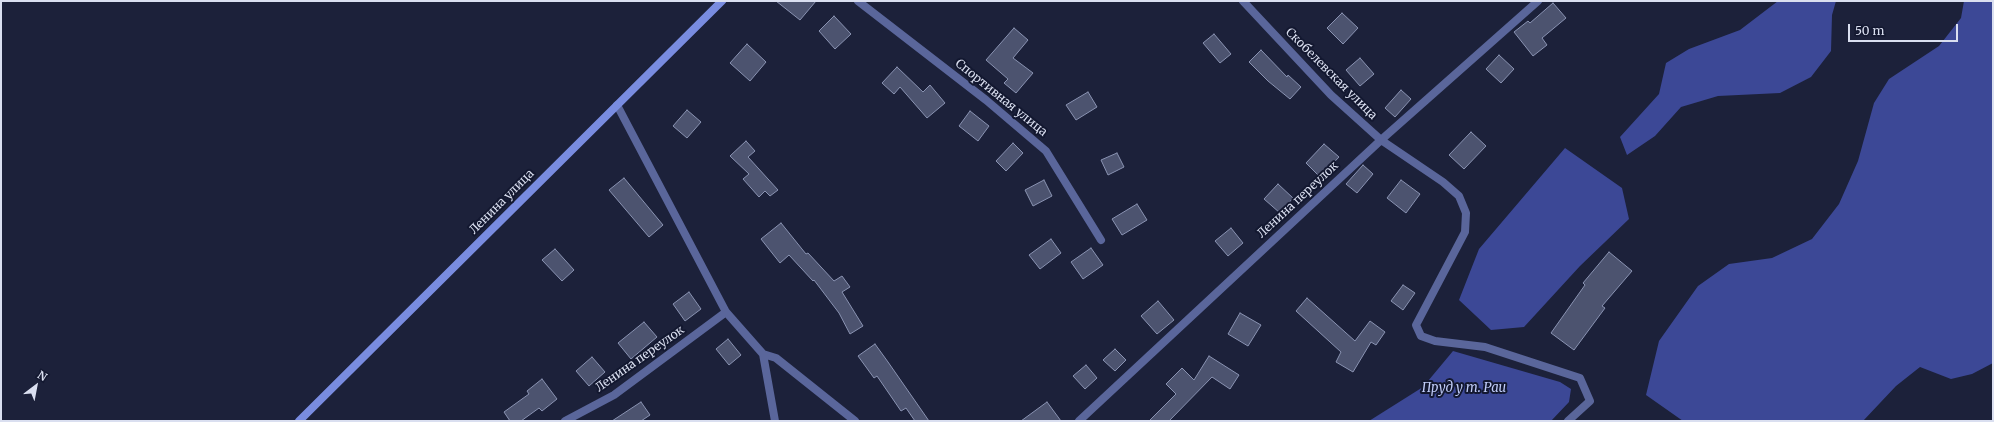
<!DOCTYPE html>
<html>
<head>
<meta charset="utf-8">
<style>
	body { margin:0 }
	#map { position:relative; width:1994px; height:422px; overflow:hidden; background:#1c213a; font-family:Merriweather,serif }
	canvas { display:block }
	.frame { position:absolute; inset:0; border:2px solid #dadff0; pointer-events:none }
	.north { position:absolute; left:16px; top:366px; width:40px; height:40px; -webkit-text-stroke:3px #131830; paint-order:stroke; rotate:32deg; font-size:11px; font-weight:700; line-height:16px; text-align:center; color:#dadff0 }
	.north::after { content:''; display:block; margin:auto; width:14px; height:18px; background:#dadff0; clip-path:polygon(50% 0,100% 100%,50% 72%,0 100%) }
	.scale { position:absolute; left:1848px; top:24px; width:110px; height:18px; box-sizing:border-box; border:2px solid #dadff0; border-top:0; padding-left:5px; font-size:12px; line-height:14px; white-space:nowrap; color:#dadff0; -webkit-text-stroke:3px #131830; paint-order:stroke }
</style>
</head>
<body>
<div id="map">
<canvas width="1994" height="422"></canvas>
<div class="frame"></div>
<div class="north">N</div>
<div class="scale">50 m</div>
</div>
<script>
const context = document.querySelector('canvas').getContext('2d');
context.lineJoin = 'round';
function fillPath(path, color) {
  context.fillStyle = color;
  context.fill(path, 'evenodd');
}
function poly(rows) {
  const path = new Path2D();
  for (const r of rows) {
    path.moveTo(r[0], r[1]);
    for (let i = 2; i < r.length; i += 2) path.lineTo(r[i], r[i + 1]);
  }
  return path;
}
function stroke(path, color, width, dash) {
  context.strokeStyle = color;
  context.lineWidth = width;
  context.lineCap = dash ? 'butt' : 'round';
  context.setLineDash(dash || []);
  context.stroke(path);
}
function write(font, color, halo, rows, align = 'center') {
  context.font = font + ' Merriweather,serif';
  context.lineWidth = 4;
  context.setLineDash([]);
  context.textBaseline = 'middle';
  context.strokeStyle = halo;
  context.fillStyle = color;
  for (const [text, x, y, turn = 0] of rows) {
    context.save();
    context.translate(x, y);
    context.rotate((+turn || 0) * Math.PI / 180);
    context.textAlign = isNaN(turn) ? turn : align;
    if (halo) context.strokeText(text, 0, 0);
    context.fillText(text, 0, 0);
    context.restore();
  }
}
fillPath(poly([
	[1778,1,1836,1,1832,15,1831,51,1811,77,1780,93,1718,96,1681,107,1655,136,1627,155,1620,137,1659,94,1666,63,1689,49,1740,30],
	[1964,1,1993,1,1993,363,1972,374,1951,379,1920,367,1896,386,1863,421,1683,421,1646,395,1659,341,1698,286,1729,264,1772,258,1812,239,1839,204,1858,161,1874,103,1889,79,1939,46,1961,18],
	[1565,148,1622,188,1629,219,1580,266,1524,327,1491,330,1459,300,1479,249],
	[1453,351,1560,382,1571,389,1569,402,1551,421,1369,421,1423,387]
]), '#3c4896');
const building = poly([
	[776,1,816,1,800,20,776,1],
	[1553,3,1566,18,1542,38,1547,45,1533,56,1514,32,1528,21,1530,23,1553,3],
	[1342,13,1358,28,1343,44,1327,28,1342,13],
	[834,16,851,34,835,49,819,31,834,16],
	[1014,28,1028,40,1013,58,1033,73,1016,93,1004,83,1008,79,986,60,1014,28],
	[1214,34,1231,54,1220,63,1203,43,1214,34],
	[747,44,766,62,750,81,730,63,747,44],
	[1261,50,1287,77,1288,75,1301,87,1290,99,1268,81,1249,62,1261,50],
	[1499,55,1514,69,1501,83,1486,69,1499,55],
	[1360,58,1374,74,1360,86,1346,70,1360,58],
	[897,67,923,92,930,85,945,103,927,118,900,87,894,94,882,83,897,67],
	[1401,90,1411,99,1395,117,1385,108,1401,90],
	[1088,92,1097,107,1076,120,1066,105,1088,92],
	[687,110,701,122,687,138,673,126,687,110],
	[970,111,989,126,978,141,959,126,970,111],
	[1471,132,1486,146,1464,169,1449,155,1471,132],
	[746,141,755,151,748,157,778,190,770,196,765,191,759,197,743,179,749,174,730,156,746,141],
	[1013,143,1023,153,1006,171,996,161,1013,143],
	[1324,144,1339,157,1320,177,1306,163,1324,144],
	[1117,153,1124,167,1108,175,1101,160,1117,153],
	[1363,165,1373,174,1357,193,1346,184,1363,165],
	[624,178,663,225,649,237,609,190,624,178],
	[1044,180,1052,196,1033,206,1025,190,1044,180],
	[1401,180,1420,194,1406,213,1387,198,1401,180],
	[1278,184,1293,198,1280,213,1264,199,1278,184],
	[1137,204,1147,220,1122,235,1112,219,1137,204],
	[781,223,806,254,808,253,834,281,842,276,850,287,842,292,863,326,850,334,839,313,814,280,813,281,789,255,780,263,761,239,781,223],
	[1231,228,1243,243,1228,256,1215,241,1231,228],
	[1051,239,1061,253,1040,269,1029,255,1051,239],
	[1091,248,1103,265,1083,279,1071,262,1091,248],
	[555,249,574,270,562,281,542,260,555,249],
	[1609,252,1632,271,1602,306,1605,308,1574,350,1551,333,1585,285,1583,283,1609,252],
	[1403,285,1415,293,1403,310,1391,301,1403,285],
	[689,292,701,309,685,321,673,304,689,292],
	[1307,298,1355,341,1370,321,1385,332,1376,345,1371,342,1353,372,1336,362,1341,352,1296,311,1307,298],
	[1158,301,1174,320,1157,334,1141,316,1158,301],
	[1240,313,1261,325,1248,346,1228,334,1240,313],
	[644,322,657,337,631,359,618,343,644,322],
	[728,339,741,355,729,365,716,349,728,339],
	[875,344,888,362,929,421,915,421,906,408,901,411,877,376,874,378,858,356,875,344],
	[1115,349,1126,360,1115,371,1103,360,1115,349],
	[1209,356,1239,375,1230,389,1212,377,1169,421,1149,421,1176,394,1166,384,1182,368,1194,380,1209,356],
	[592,357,605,372,589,386,576,371,592,357],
	[1086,365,1097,378,1085,389,1073,376,1086,365],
	[542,379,557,399,542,411,539,408,521,421,510,421,504,412,529,394,527,391,542,379],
	[641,402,650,415,641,421,612,421,641,402],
	[1047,402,1061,421,1021,421,1047,402]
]);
fillPath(building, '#4c536f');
stroke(building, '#8a93b2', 1);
stroke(poly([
	[858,1,986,100,1046,151,1101,240],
	[1243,1,1331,95,1381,140,1443,182,1459,196,1466,213,1465,232,1416,325,1421,336,1435,341,1485,347,1580,378,1590,401,1568,421],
	[617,105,726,312,763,354,775,421],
	[763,354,776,358,855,421],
	[565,421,614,395,726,312],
	[1079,421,1381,140,1538,1]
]), '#5a669b', 8);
stroke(poly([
	[299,421,722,1]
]), '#798ce0', 8);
write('12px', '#dadff0', '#131830', [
	["Скобелевская улица",1331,74,45],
	["Спортивная улица",1001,98,39],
	["Ленина переулок",1298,200,-43],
	["Ленина улица",502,202,-45],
	["Ленина переулок",640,359,-35]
]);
write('italic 13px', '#c0ccf8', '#131830', [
	["Пруд у т. Раи",1464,388]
]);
</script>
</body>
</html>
